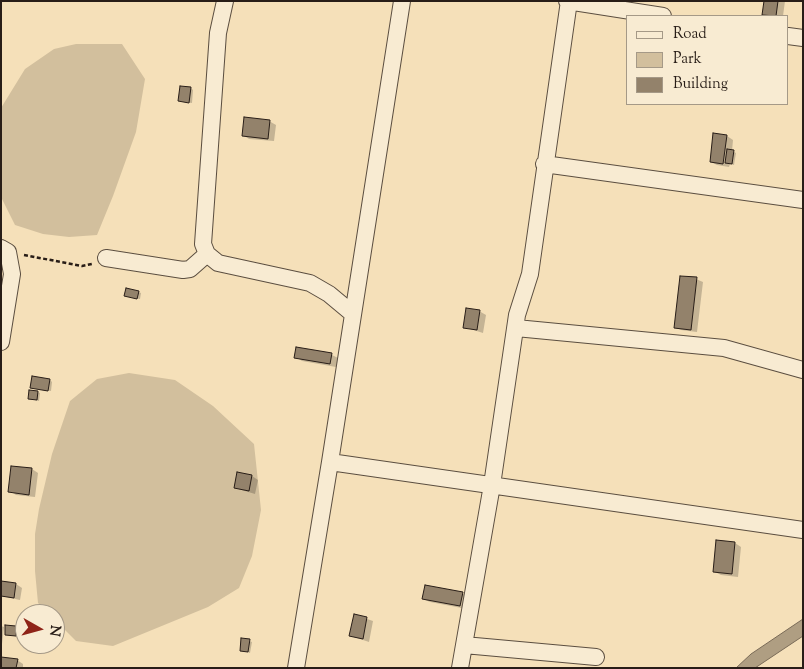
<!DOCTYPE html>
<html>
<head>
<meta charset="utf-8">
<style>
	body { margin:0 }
	#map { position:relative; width:804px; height:669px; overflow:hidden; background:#f5e0b9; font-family:"Sorts Mill Goudy",serif }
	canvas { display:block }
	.frame { position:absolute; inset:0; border:2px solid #281d17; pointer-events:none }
	.legend { position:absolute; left:626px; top:15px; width:162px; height:90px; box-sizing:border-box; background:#f8ebd2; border:1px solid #a59987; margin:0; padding:6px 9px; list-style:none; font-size:15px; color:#281d17 }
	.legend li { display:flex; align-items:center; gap:10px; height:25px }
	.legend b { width:25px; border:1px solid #a59987 }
	.north { position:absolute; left:15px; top:604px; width:50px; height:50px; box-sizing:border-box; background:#f8ebd2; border:1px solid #a59987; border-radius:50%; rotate:97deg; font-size:14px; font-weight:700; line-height:20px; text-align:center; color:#281d17 }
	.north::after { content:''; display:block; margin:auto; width:18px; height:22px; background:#8f2418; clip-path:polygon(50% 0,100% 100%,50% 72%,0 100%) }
</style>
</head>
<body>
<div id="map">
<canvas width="804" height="669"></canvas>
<div class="frame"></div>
<ul class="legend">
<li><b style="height:6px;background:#f8ebd2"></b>Road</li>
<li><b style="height:14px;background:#d2bf9d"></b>Park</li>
<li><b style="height:14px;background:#93826b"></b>Building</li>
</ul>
<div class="north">N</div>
</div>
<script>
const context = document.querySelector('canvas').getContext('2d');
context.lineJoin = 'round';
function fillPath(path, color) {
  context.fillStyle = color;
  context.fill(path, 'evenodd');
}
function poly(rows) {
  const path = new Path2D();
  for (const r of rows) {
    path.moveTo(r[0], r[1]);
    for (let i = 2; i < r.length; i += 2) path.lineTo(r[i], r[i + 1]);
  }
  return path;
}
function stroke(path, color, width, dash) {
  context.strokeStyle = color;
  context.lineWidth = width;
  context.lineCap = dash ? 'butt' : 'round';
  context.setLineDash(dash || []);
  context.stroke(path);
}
fillPath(poly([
	[76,44,122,44,145,79,136,132,113,196,97,235,69,237,43,234,15,225,1,197,1,108,25,69,54,49],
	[129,373,175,380,213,406,254,444,261,510,252,556,239,588,208,607,113,646,76,641,55,620,55,614,49,614,38,603,35,571,35,534,39,509,52,454,70,401,97,379]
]), '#d2bf9d');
const water = poly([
	[803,619,803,636,755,668,736,668,751,654,803,619]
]);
fillPath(water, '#af9e82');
stroke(water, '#796a57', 1);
fillPath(poly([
	[765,1,785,1,783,16,767,16,763,14],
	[191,88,193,90,192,103,180,101],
	[269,121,276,125,274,141,249,139,243,135],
	[714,135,727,136,733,140,732,151,736,153,734,165,730,164,729,167,717,165,711,162],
	[696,279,703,282,697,332,681,330,675,327],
	[138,292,141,293,140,299,125,296],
	[479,311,486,315,483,333,464,327],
	[297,348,332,355,338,358,336,367,302,361,296,357],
	[50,380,52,382,51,391,32,387],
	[38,392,40,393,39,401,30,399],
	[13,467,32,469,38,473,35,497,16,495,10,491],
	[252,476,258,480,255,494,235,488],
	[735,543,741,547,738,577,721,575,715,572],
	[1,582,16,584,22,588,20,600,1,596],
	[462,593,469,597,467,609,430,602,423,599],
	[355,615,373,621,369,642,351,636],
	[1,626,4,627,2,644,1,644],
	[16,627,19,629,18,637,6,634],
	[249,641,252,642,250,653,241,650],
	[17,660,23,664,23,668,1,668]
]), '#0003');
const building = poly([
	[764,1,778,1,776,16,762,15,764,1],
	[180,86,191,87,189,103,178,101,180,86],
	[244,117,270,120,268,139,242,136,244,117],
	[713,133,727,135,723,164,710,162,713,133],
	[727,149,734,150,732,164,725,163,727,149],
	[680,276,697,277,691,330,674,328,680,276],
	[126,288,139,291,137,299,124,296,126,288],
	[466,308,480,310,477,330,463,328,466,308],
	[296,347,332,353,330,364,294,358,296,347],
	[32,376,50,379,48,391,30,388,32,376],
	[29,390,38,391,37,400,28,399,29,390],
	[11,466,32,468,29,495,8,492,11,466],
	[237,472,252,475,249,491,234,488,237,472],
	[716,540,735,542,732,574,713,572,716,540],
	[1,581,16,583,14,598,1,596,1,581],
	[425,585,463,592,460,606,422,599,425,585],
	[354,614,367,617,363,639,349,636,354,614],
	[5,625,16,626,16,636,5,635,5,625],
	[241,638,250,639,248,652,240,651,241,638],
	[1,657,18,659,16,668,1,668,1,657]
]);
fillPath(building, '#93826b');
stroke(building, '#281d17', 1);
const minor = poly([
	[225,1,218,33,203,244,207,254,218,263,310,283,329,294,353,314],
	[567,1,663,16],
	[788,36,803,38],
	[544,164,803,200],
	[1,248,8,252,12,274,1,342],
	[106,258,183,270,190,269,207,254],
	[516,328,724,348,803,370],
	[330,462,803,530],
	[464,645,596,657],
	[296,668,330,462,402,1],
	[460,668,492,485,517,315,530,274,569,1]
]);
stroke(minor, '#5b4e40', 18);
stroke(poly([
	[24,255,82,266,92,264]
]), '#281d17', 2.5, [4, 2.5]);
stroke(minor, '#f8ebd2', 16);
</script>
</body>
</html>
